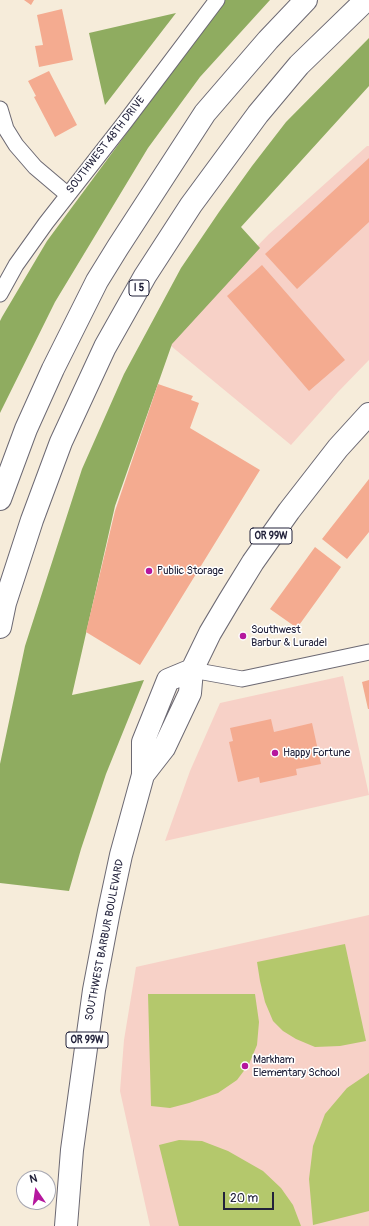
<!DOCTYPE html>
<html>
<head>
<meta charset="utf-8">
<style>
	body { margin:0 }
	#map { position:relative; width:369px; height:1226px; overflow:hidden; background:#f6ecda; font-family:Pangolin,sans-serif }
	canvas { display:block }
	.north { position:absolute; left:16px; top:1170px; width:40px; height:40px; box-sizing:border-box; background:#fff; border:1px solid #a7a7b1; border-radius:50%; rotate:347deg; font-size:11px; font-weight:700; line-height:16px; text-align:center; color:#22223b }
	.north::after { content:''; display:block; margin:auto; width:14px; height:18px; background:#b5179e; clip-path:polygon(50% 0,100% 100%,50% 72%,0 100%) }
	.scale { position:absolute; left:223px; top:1192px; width:51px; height:18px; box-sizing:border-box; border:2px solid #22223b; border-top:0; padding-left:5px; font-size:12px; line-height:14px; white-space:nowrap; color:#22223b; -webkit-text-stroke:3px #fff; paint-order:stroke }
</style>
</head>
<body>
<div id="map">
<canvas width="369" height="1226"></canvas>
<div class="north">N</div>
<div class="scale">20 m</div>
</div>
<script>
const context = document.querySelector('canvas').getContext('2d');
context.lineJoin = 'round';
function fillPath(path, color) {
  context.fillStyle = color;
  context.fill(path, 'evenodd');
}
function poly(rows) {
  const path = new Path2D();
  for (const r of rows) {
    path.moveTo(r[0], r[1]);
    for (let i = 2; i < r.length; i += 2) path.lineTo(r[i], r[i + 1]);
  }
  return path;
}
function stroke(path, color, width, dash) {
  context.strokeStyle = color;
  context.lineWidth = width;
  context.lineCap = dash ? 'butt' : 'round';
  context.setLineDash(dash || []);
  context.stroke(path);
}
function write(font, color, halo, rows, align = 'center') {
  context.font = font + ' Pangolin,sans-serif';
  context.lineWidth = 3;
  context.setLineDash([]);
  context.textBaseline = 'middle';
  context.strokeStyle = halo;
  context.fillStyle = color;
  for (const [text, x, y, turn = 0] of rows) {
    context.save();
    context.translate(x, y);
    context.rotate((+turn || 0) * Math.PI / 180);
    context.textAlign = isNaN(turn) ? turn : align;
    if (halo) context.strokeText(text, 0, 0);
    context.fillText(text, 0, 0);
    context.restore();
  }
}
fillPath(poly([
	[367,146,369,146,369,360,338,392,291,445,165,341,269,234],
	[343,676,369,795,165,841,190,771,220,703],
	[369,915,369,1226,150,1226,120,1091,124,1040,136,967]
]), '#f7d1c7');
fillPath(poly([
	[345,944,366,1041,340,1046,315,1047,296,1039,283,1031,273,1021,265,1002,260,981,257,962],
	[148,994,255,994,259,1022,257,1045,249,1064,237,1080,218,1093,189,1103,170,1108,151,1106],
	[369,1073,369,1211,313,1225,309,1179,313,1146,325,1114,347,1088],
	[179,1140,202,1141,228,1151,263,1171,281,1188,293,1205,301,1226,179,1226,159,1145]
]), '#b4c86c');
fillPath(poly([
	[225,0,270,0,200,77,148,148,55,302,0,413,0,321,2,317,47,241],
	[176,13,105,105,89,33],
	[369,38,369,86,241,227,260,248,172,344,115,506,72,695,144,680,106,774,81,849,69,891,0,883,0,764,25,646,82,469,124,374,181,268,219,212,252,166,286,122]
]), '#8fac60');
fillPath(poly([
	[24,0,34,0,31,5],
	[62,9,73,60,39,67,35,46,43,45,37,15],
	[49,71,77,125,55,137,34,97,36,96,28,81],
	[369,158,369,222,297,289,265,254],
	[262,265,345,360,309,391,227,296],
	[158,384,193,396,191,400,199,403,190,428,260,470,140,665,86,632,115,511],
	[369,479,369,532,347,559,322,539],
	[315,547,341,567,297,628,270,609],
	[369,680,369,709,368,709,362,682],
	[271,719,274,732,312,723,321,764,296,769,297,775,260,783,259,777,238,782,229,742,233,741,230,728]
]), '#f4ab90');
const minor = poly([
	[0,109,6,129,16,145,35,167,68,195],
	[0,294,16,265,46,223,125,122,217,0],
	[192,670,242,679,369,652]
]);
const primary = poly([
	[143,775,164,748,190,693,192,670,210,633,229,601,253,562,289,511,338,448,369,414],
	[66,1226,72,1150,94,990,109,911,121,855,143,775,143,742,168,680,192,670]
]);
const motorway = poly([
	[0,499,26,429,53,369,97,281,118,247,205,113,268,40,306,0],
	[0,627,5,603,32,520,61,442,105,347,145,276,191,205,258,114,299,65,366,0]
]);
stroke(minor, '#6c6973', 17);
stroke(primary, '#6c6973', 24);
stroke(motorway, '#6c6973', 24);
stroke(minor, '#fff', 15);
stroke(primary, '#fff', 22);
stroke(motorway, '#fff', 22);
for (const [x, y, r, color] of [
	[149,571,4,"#b5179e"],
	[243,636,4,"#b5179e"],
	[275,753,4,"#b5179e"],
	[245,1066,4,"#b5179e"]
]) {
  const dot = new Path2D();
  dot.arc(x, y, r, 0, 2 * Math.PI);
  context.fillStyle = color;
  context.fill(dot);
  stroke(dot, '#fff', 1.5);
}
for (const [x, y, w] of [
	[139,288,20],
	[271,536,42],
	[87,1040,42]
]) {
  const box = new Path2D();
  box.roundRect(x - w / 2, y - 8, w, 16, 3);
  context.fillStyle = '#fff';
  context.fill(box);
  stroke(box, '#22223b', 1);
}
write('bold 10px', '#22223b', null, [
	["I 5",139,288],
	["OR 99W",271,536],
	["OR 99W",87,1040]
]);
write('11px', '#22223b', '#fff', [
	["SOUTHWEST 48TH DRIVE",106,145,-52],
	["SOUTHWEST BARBUR BOULEVARD",105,940,-79]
]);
write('11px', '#22223b', '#fff', [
	["Public Storage",157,571],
	["Southwest",251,630],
	["Barbur & Luradel",251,643],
	["Happy Fortune",283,753],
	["Markham",253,1060],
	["Elementary School",253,1073]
], 'left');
</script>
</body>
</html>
